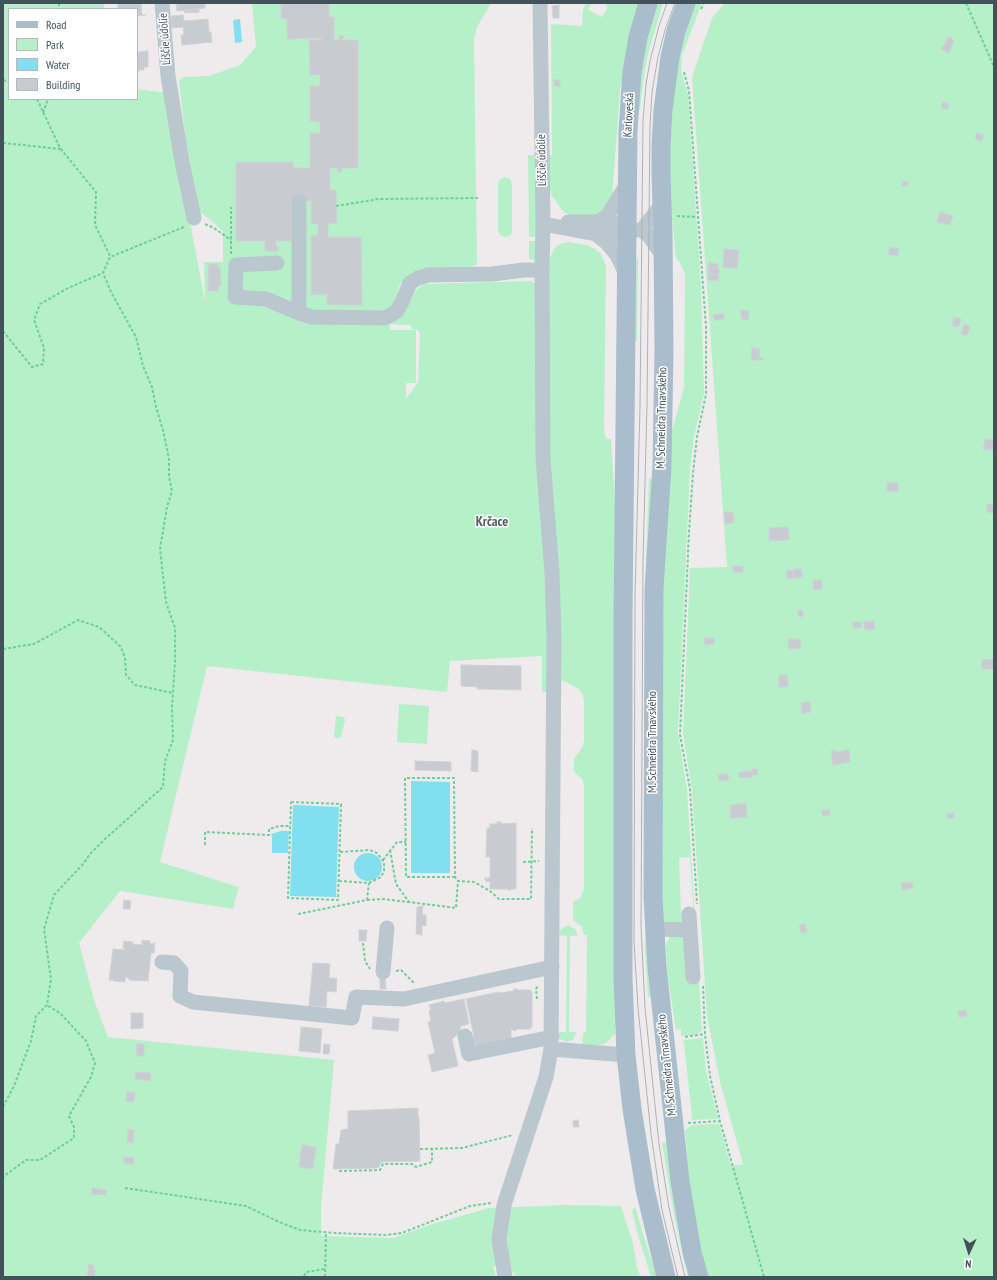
<!DOCTYPE html>
<html>
<head>
<meta charset="utf-8">
<style>
	body { margin:0 }
	#map { position:relative; width:997px; height:1280px; overflow:hidden; background:#efebec; font-family:"PT Sans Narrow",sans-serif }
	canvas { display:block }
	.frame { position:absolute; inset:0; border:4px solid #43515a; pointer-events:none }
	.legend { position:absolute; left:8px; top:8px; width:130px; height:92px; box-sizing:border-box; background:#fff; border:1px solid #b4b9bd; margin:0; padding:5px 7px; list-style:none; font-size:12px; color:#43515a }
	.legend li { display:flex; align-items:center; gap:8px; height:20px }
	.legend b { width:20px; border:1px solid #b4b9bd }
	.north { position:absolute; left:949px; top:1232px; width:40px; height:40px; -webkit-text-stroke:3px #fff; paint-order:stroke; rotate:184deg; font-size:11px; font-weight:700; line-height:16px; text-align:center; color:#43515a }
	.north::after { content:''; display:block; margin:auto; width:14px; height:18px; background:#43515a; clip-path:polygon(50% 0,100% 100%,50% 72%,0 100%) }
</style>
</head>
<body>
<div id="map">
<canvas width="997" height="1280"></canvas>
<div class="frame"></div>
<ul class="legend">
<li><b style="height:5px;background:#a9bdcd"></b>Road</li>
<li><b style="height:11px;background:#b6f0c9"></b>Park</li>
<li><b style="height:11px;background:#81dfef"></b>Water</li>
<li><b style="height:11px;background:#c8ccd1"></b>Building</li>
</ul>
<div class="north">N</div>
</div>
<script>
const context = document.querySelector('canvas').getContext('2d');
context.lineJoin = 'round';
function fillPath(path, color) {
  context.fillStyle = color;
  context.fill(path, 'evenodd');
}
function poly(rows) {
  const path = new Path2D();
  for (const r of rows) {
    if (r.length === 3) {
      path.moveTo(r[0] + r[2], r[1]);
      path.arc(r[0], r[1], r[2], 0, 2 * Math.PI);
      continue;
    }
    path.moveTo(r[0], r[1]);
    for (let i = 2; i < r.length; i += 2) path.lineTo(r[i], r[i + 1]);
  }
  return path;
}
function stroke(path, color, width, dash) {
  context.strokeStyle = color;
  context.lineWidth = width;
  context.lineCap = dash ? 'butt' : 'round';
  context.setLineDash(dash || []);
  context.stroke(path);
}
function write(font, color, halo, rows, align = 'center') {
  context.font = font + ' "PT Sans Narrow",sans-serif';
  context.lineWidth = 3;
  context.setLineDash([]);
  context.textBaseline = 'middle';
  context.strokeStyle = halo;
  context.fillStyle = color;
  for (const [text, x, y, turn = 0] of rows) {
    context.save();
    context.translate(x, y);
    context.rotate((+turn || 0) * Math.PI / 180);
    context.textAlign = isNaN(turn) ? turn : align;
    if (halo) context.strokeText(text, 0, 0);
    context.fillText(text, 0, 0);
    context.restore();
  }
}
fillPath(poly([
	[3,3,104,3,104,9,9,9,9,99,137,99,137,89,166,93,205,302,204,262,223,262,223,231,197,209,188,169,190,164,186,142,179,81,183,77,209,76,240,65,256,47,252,3,491,3,477,27,474,39,477,264,471,267,428,268,420,269,412,273,400,284,394,304,390,323,394,322,403,315,409,305,416,290,423,284,531,281,537,285,548,638,547,692,542,692,542,656,450,661,447,692,207,666,160,862,239,887,233,909,120,891,79,943,94,1000,108,1037,334,1060,321,1208,321,1236,394,1238,429,1225,489,1208,566,1205,621,1206,633,1243,637,1268,641,1277,516,1277,507,1264,493,1266,496,1277,3,1277],
	[390,324,411,325,411,329,418,330,420,334,418,382,406,399,406,383,416,383,416,330,390,330],
	[586,3,592,3,588,10,602,17,608,7,606,6,607,3,640,3,630,39,620,91,612,198,606,208,596,216,574,217,567,214,562,210,552,196,549,186,548,155,552,155,551,24,582,26,583,10],
	[656,3,663,3,648,54,643,81,640,110,638,110,643,53],
	[693,3,702,3,682,55,681,71,688,94,701,284,704,393,694,437,690,468,678,733,687,789,702,1031,695,1035,681,1036,681,1029,676,1030,667,971,666,944,670,937,674,936,682,936,686,939,698,982,690,857,679,858,681,914,687,914,682,922,676,924,665,922,662,916,662,603,672,431,684,387,685,274,680,263,676,258,668,179,675,71],
	[725,3,994,3,994,1277,706,1277,690,1194,685,1130,692,1125,719,1124,731,1166,743,1164,720,1082,707,1016,692,790,683,734,690,568,727,567,692,77,712,18],
	[528,155,536,155,537,237,529,237],
	[505,177,510,179,512,184,512,232,510,236,504,237,500,235,498,231,498,183,500,179],
	[529,241,537,241,535,260,529,259],
	[568,242,587,245,595,249,601,254,606,266,604,429,606,439,611,439,616,515,615,1028,615,1034,609,1040,604,1044,594,1046,582,1045,583,1033,586,1032,587,935,584,935,582,927,573,920,573,902,580,898,584,888,584,785,582,779,574,772,574,759,583,746,584,740,584,702,583,695,579,689,560,679,549,471,548,268,550,258,554,249,560,244],
	[638,257,637,341,632,341,636,260],
	[649,479,654,479,646,580,646,557],
	[399,704,429,706,427,744,397,742],
	[336,716,344,717,345,720,341,737,338,738,334,737],
	[645,910,652,997,648,997,645,949],
	[568,925,575,929,578,935,570,936,569,1032,576,1032,574,1039,567,1042,560,1039,558,1032,566,1032,567,936,558,935,561,929],
	[703,1038,706,1071,718,1119,692,1120,691,1116,692,1116,684,1044,683,1040],
	[668,1142,691,1277,688,1277,684,1262,675,1220,668,1179,662,1143],
	[635,1206,643,1234,657,1277,651,1277,638,1235,632,1211]
]), '#b6f0c9');
fillPath(poly([
	[240,19,242,42,235,43,233,20],
	[411,781,450,782,450,873,411,873],
	[293,805,339,807,336,897,290,896],
	[281,831,289,831,288,853,272,853,272,837,271,834],
	[368,867,14]
]), '#81dfef');
const building = poly([
	[118,3,141,3,142,15,146,15,137,16,137,9,118,9,118,3],
	[176,3,205,3,205,8,177,11,176,3],
	[281,3,329,3,329,17,334,17,334,40,340,40,339,36,341,35,344,37,342,40,358,40,358,168,340,168,342,170,340,173,337,171,339,168,330,168,330,190,336,190,337,223,328,224,328,237,361,237,362,305,327,305,327,294,311,295,311,235,318,235,318,224,311,224,311,201,293,201,293,241,276,241,276,245,279,248,277,251,265,251,265,241,236,241,236,162,293,162,293,168,310,168,310,133,320,133,320,122,310,121,310,86,320,86,320,75,310,75,309,40,321,40,321,38,287,39,287,19,281,18,281,3],
	[559,5,559,18,553,18,552,6,559,5],
	[199,9,199,12,185,13,184,11,199,9],
	[183,15,184,21,208,19,209,32,211,32,212,42,182,45,181,35,184,35,183,27,172,28,171,16,183,15],
	[948,37,954,40,949,53,941,49,943,46,944,46,948,37],
	[148,51,148,67,144,67,144,70,139,70,139,72,137,72,137,52,148,51],
	[554,80,560,80,560,87,554,86,554,80],
	[943,102,949,104,948,109,941,108,943,102],
	[977,133,984,135,982,141,975,139,977,133],
	[903,181,908,182,907,187,902,186,903,181],
	[940,212,953,216,950,225,937,222,940,212],
	[890,247,899,249,897,256,888,254,890,247],
	[724,249,739,250,737,268,723,267,724,249],
	[709,263,718,264,718,269,708,268,709,263],
	[208,264,218,264,218,267,220,267,221,286,218,286,219,291,208,291,208,264],
	[708,268,719,269,719,275,708,274,708,268],
	[708,274,719,275,718,281,708,280,708,274],
	[741,310,749,311,748,320,741,319,741,310],
	[724,313,724,319,714,320,713,315,724,313],
	[954,317,961,319,959,327,952,326,954,317],
	[964,324,970,326,967,336,961,334,964,324],
	[752,348,760,349,759,357,763,358,762,360,751,360,752,348],
	[985,439,994,440,994,450,983,449,985,439],
	[887,482,898,483,898,492,887,491,887,482],
	[987,504,994,505,994,513,987,512,987,504],
	[724,512,733,512,734,523,725,524,724,512],
	[788,527,789,540,769,541,769,528,788,527],
	[733,566,743,566,743,573,733,572,733,566],
	[793,569,802,569,802,577,793,578,793,569],
	[787,570,793,571,793,579,787,579,787,570],
	[813,580,822,580,822,589,813,590,813,580],
	[798,610,803,610,803,617,798,616,798,610],
	[874,621,875,629,865,630,864,622,874,621],
	[853,622,861,622,861,628,853,628,853,622],
	[704,638,714,638,714,644,705,645,704,638],
	[788,639,800,639,801,648,789,649,788,639],
	[994,659,994,669,982,669,982,660,994,659],
	[461,665,521,666,521,690,477,689,477,687,461,686,461,665],
	[779,675,787,675,788,687,779,687,779,675],
	[810,702,811,712,802,714,801,703,810,702],
	[472,750,478,751,478,772,471,771,472,750],
	[835,750,835,752,849,750,850,762,833,765,831,751,835,750],
	[415,761,451,762,451,771,415,770,415,761],
	[752,769,757,769,758,775,752,775,752,777,739,778,739,772,752,771,752,769],
	[728,774,729,780,719,781,718,775,728,774],
	[746,803,747,817,731,818,730,805,746,803],
	[822,810,830,810,830,815,823,816,822,810],
	[947,813,954,813,954,818,947,818,947,813],
	[497,822,501,822,501,824,516,823,516,889,511,889,509,891,508,889,490,889,490,881,487,882,485,880,485,878,490,878,490,857,486,857,487,828,490,828,490,824,497,824,497,822],
	[912,882,913,888,902,890,901,883,912,882],
	[124,900,131,901,130,909,123,909,124,900],
	[423,906,422,915,426,915,426,926,422,925,422,935,416,934,417,907,423,906],
	[805,924,807,932,801,933,799,925,805,924],
	[359,930,367,930,366,941,359,941,359,930],
	[142,940,150,941,150,944,154,944,155,942,154,953,151,953,148,981,129,980,129,978,125,977,125,982,113,981,113,979,111,979,111,981,109,980,113,949,124,950,125,948,123,948,124,941,133,942,132,944,142,945,142,940],
	[313,963,330,964,329,978,337,978,336,992,327,991,326,1007,309,1006,313,963],
	[380,979,385,979,386,989,380,989,380,979],
	[515,988,518,990,530,990,532,992,532,1027,530,1029,517,1029,515,1031,511,1029,511,1041,477,1049,472,1037,474,1037,466,999,498,992,500,993,513,991,515,988],
	[464,999,469,1024,461,1026,459,1033,452,1039,458,1066,432,1072,428,1055,435,1053,428,1022,431,1021,429,1011,431,1010,429,1005,444,1001,445,1003,464,999],
	[966,1010,967,1016,959,1017,958,1011,966,1010],
	[131,1013,143,1013,143,1028,131,1029,131,1013],
	[373,1017,399,1019,398,1031,372,1029,373,1017],
	[301,1027,322,1029,320,1053,299,1051,301,1027],
	[136,1044,144,1044,144,1056,137,1056,136,1044],
	[324,1044,330,1045,329,1054,323,1054,324,1044],
	[136,1072,151,1073,150,1081,135,1079,136,1072],
	[127,1092,135,1092,134,1102,126,1101,127,1092],
	[418,1108,418,1117,419,1117,420,1161,381,1162,379,1167,376,1168,333,1169,336,1144,339,1144,341,1130,348,1129,348,1111,418,1108],
	[578,1120,579,1127,573,1127,573,1121,578,1120],
	[128,1129,134,1130,133,1143,127,1142,128,1129],
	[302,1145,316,1147,313,1169,299,1167,302,1145],
	[124,1157,134,1158,134,1164,124,1163,124,1157],
	[92,1188,106,1190,106,1195,91,1194,92,1188],
	[89,1264,94,1265,93,1270,96,1270,94,1277,87,1277,89,1264]
]);
fillPath(building, '#c8ccd1');
stroke(building, '#cfd2d8', 1);
stroke(poly([
	[59,3,59,9],
	[966,3,994,67],
	[701,9,704,3],
	[684,72,689,91,706,327,706,394,697,437,693,473,689,532,680,735,690,789,697,904],
	[3,80,9,82],
	[37,99,60,148,96,192,95,225,110,256],
	[43,113,48,99],
	[3,143,61,149],
	[336,206,379,199,478,198],
	[677,216,699,217],
	[205,224,214,228,231,240],
	[231,254,231,207],
	[3,331,32,367,43,364,44,348,34,320,40,304,68,288,103,273,110,257,184,227],
	[3,649,34,644,78,620,99,627,121,647,125,658,126,675,135,685,173,693],
	[291,802,341,804,338,900,288,898,291,802],
	[205,845,205,832,269,835,269,829,279,826,290,826],
	[390,850,396,884,409,902,456,908,458,881],
	[383,860,397,842,406,842],
	[523,862,539,861],
	[455,877,406,877,405,778,454,778,455,877,458,881,474,882,490,891,499,899,531,899,532,828],
	[339,881,369,883,381,877,384,871,384,862,377,853,370,850,340,852],
	[367,900,382,899,409,902],
	[298,914,367,900,369,883],
	[363,943,365,961,370,969],
	[396,971,401,970,414,983],
	[703,986,705,1034,710,1076,720,1121,764,1277],
	[537,999,536,989,538,986],
	[685,1037,705,1034],
	[3,1107,14,1086,31,1041,36,1016,47,1005,51,979,44,929,54,895,84,863,90,854,105,839,163,787,165,761,173,740,172,707,175,662,175,628,166,602,160,549,167,507,172,491,169,476,169,459,163,430,156,407,152,387,143,366,136,337,111,292,103,273],
	[688,1123,720,1121],
	[420,1149,462,1148,513,1135],
	[339,1171,380,1170,383,1164,412,1164,416,1167,432,1162,432,1148],
	[3,1179,4,1176,26,1160,40,1160,74,1138,74,1127,69,1116,91,1077,95,1063,86,1041,61,1014,47,1005],
	[125,1188,246,1206,279,1222,300,1230,335,1233,386,1235,402,1233,470,1206,491,1203],
	[304,1276,306,1272,325,1269],
	[325,1277,326,1232]
]), '#6dcf99', 2, [3, 2]);
stroke(poly([
	[162,3,168,76,182,162,194,218],
	[299,201,299,313,312,317,384,318,391,315,397,311,402,302,410,283,418,278,428,275,492,274,524,270,542,270],
	[568,222,599,222,619,224,626,230],
	[599,222,608,215,627,184],
	[543,224,596,234,613,236,626,230,642,230,649,236,663,256],
	[642,230,662,204],
	[596,234,607,243,617,255,626,274],
	[277,263,236,265,235,297,266,299,299,313],
	[654,929,690,930,689,914],
	[690,930,693,977],
	[162,962,174,963,181,971,180,996,193,1002,352,1018,356,997,404,999,552,967],
	[383,972,387,928],
	[465,1036,469,1054,552,1037],
	[551,1049,626,1055],
	[505,1277,499,1239,504,1205,546,1077,551,1049,554,636,552,573,543,458,542,270,543,224,540,3]
]), '#bbc7cf', 15);
stroke(poly([
	[648,3,638,37,632,72,628,131,623,619,623,978,626,1055,632,1109,645,1189,666,1277],
	[686,3,676,31,670,57,663,110,661,146,661,174,663,235,664,351,662,466,654,589,653,897,657,967,680,1181,692,1252,699,1277]
]), '#a9bdcd', 19);
stroke(poly([
	[667,3,659,26,650,61,646,84,643,121,640,407,635,596,634,942,638,1008,651,1134,662,1210,678,1277],
	[675,3,665,30,658,57,652,92,650,126,647,404,643,562,641,926,645,1008,659,1144,669,1208,685,1277]
]), '#adb2b7', 1);
write('12px', '#43515a', '#fff', [
	["Líščie údolie",165,39,-94],
	["Karloveská",629,115,-87],
	["Líščie údolie",542,160,-91],
	["M. Schneidra Trnavského",662,418,-89],
	["M. Schneidra Trnavského",653,742,-90],
	["M. Schneidra Trnavského",667,1065,-96]
]);
write('bold 14px', '#585d61', '#fff', [
	["Krčace",492,522]
]);
</script>
</body>
</html>
